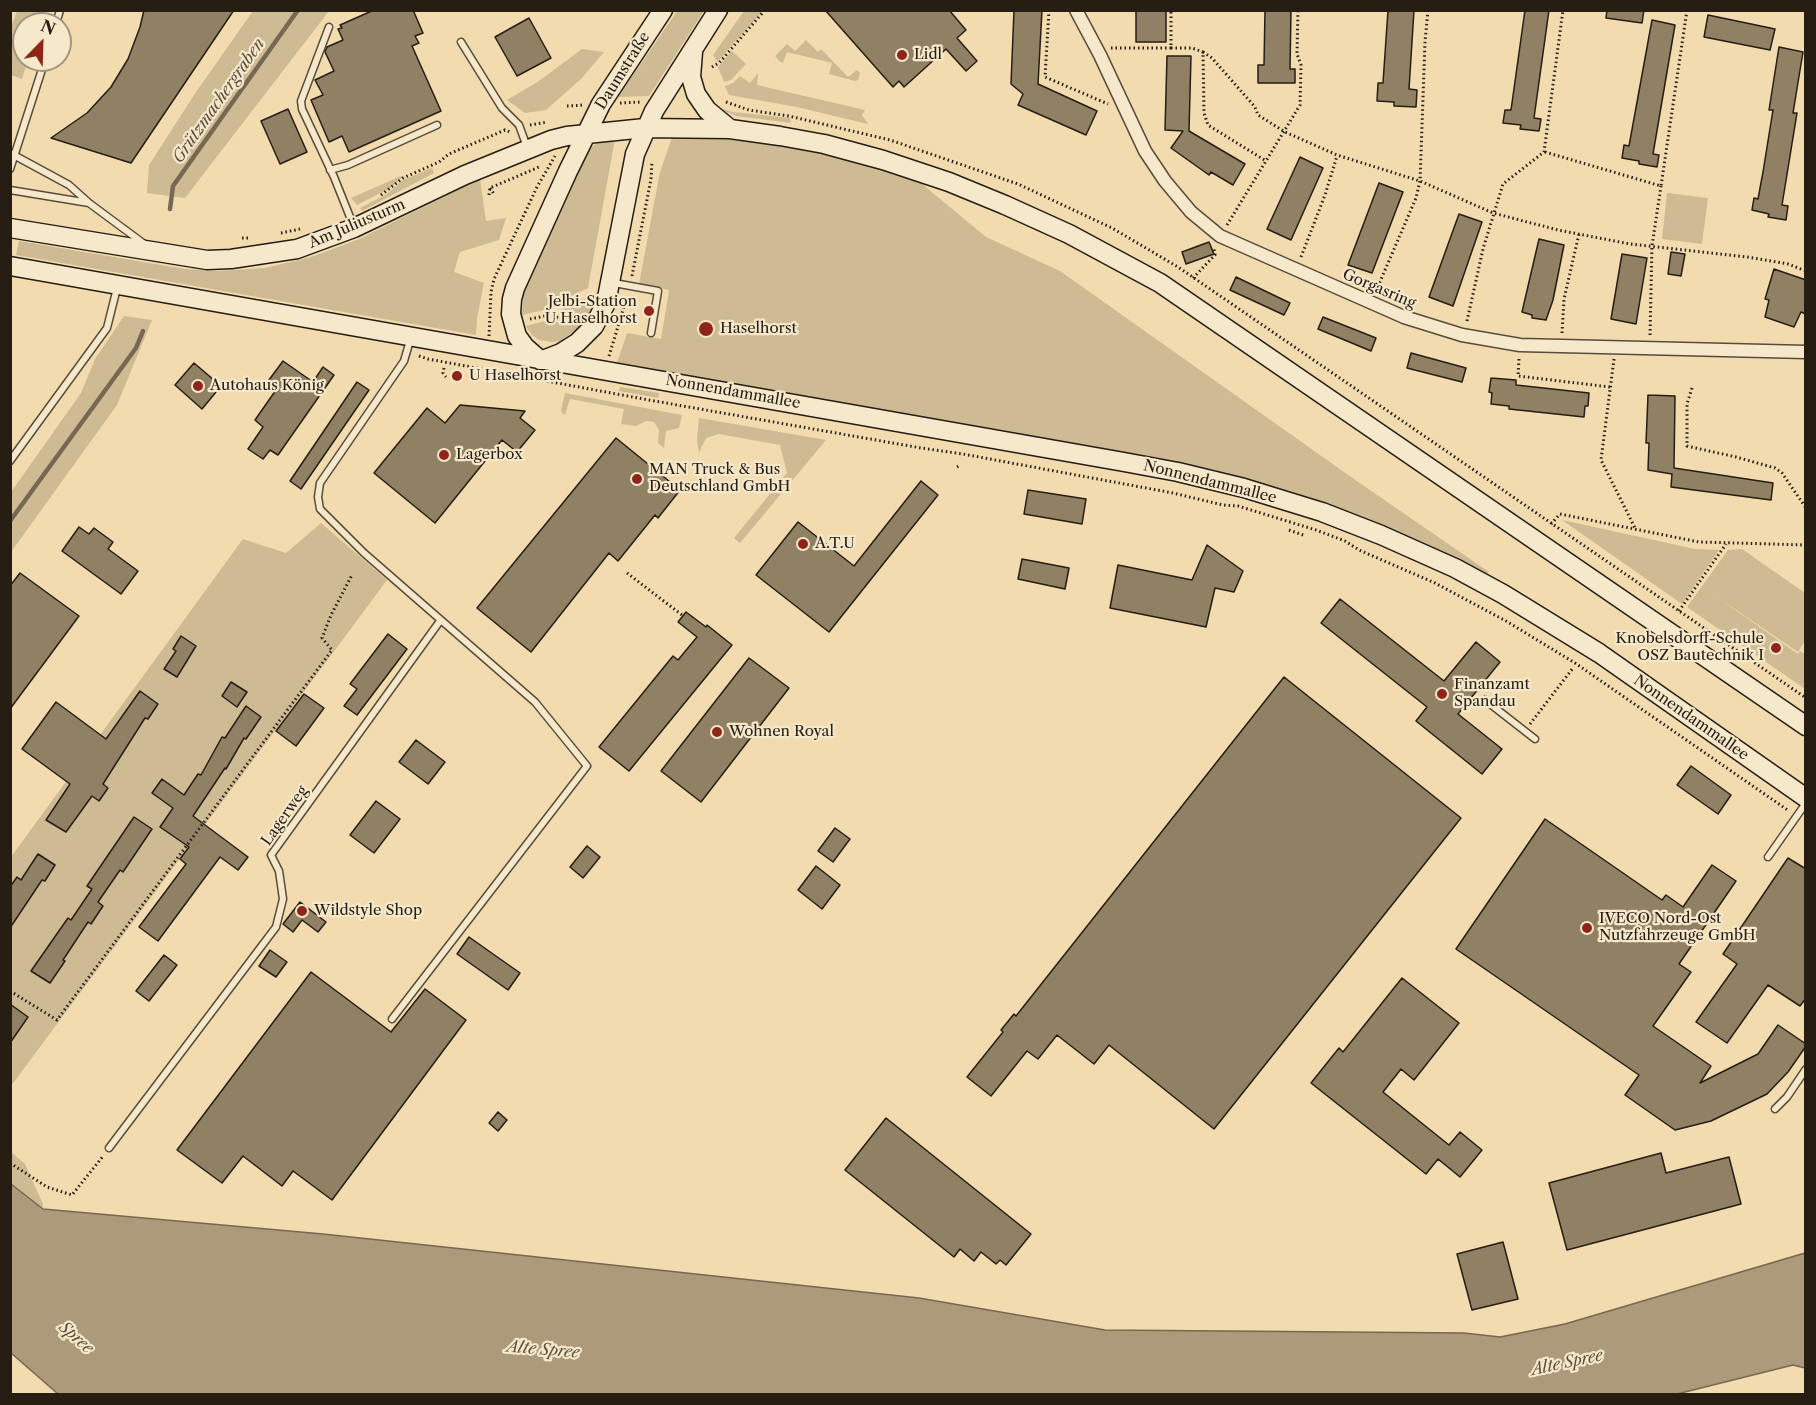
<!DOCTYPE html>
<html>
<head>
<meta charset="utf-8">
<style>
	body { margin:0 }
	#map { position:relative; width:1816px; height:1405px; overflow:hidden; background:#f1dbaf; font-family:"Libre Caslon Text",serif }
	canvas { display:block }
	.frame { position:absolute; inset:0; border:12px solid #261d13; pointer-events:none }
	.north { position:absolute; left:12px; top:12px; width:60px; height:60px; box-sizing:border-box; background:#f6e8cb; border:2px solid #a39781; border-radius:50%; rotate:23deg; font-size:16px; font-weight:700; line-height:24px; text-align:center; color:#261d13 }
	.north::after { content:''; display:block; margin:auto; width:21px; height:27px; background:#8f2418; clip-path:polygon(50% 0,100% 100%,50% 72%,0 100%) }
</style>
</head>
<body>
<div id="map">
<canvas width="1816" height="1405"></canvas>
<div class="frame"></div>
<div class="north">N</div>
</div>
<script>
const context = document.querySelector('canvas').getContext('2d');
context.lineJoin = 'round';
function fillPath(path, color) {
  context.fillStyle = color;
  context.fill(path, 'evenodd');
}
function poly(rows) {
  const path = new Path2D();
  for (const r of rows) {
    path.moveTo(r[0], r[1]);
    for (let i = 2; i < r.length; i += 2) path.lineTo(r[i], r[i + 1]);
  }
  return path;
}
function stroke(path, color, width, dash) {
  context.strokeStyle = color;
  context.lineWidth = width;
  context.lineCap = dash ? 'butt' : 'round';
  context.setLineDash(dash || []);
  context.stroke(path);
}
function write(font, color, halo, rows, align = 'center') {
  context.font = font + ' "Libre Caslon Text",serif';
  context.lineWidth = 4.5;
  context.setLineDash([]);
  context.textBaseline = 'middle';
  context.strokeStyle = halo;
  context.fillStyle = color;
  for (const [text, x, y, turn = 0] of rows) {
    context.save();
    context.translate(x, y);
    context.rotate((+turn || 0) * Math.PI / 180);
    context.textAlign = isNaN(turn) ? turn : align;
    if (halo) context.strokeText(text, 0, 0);
    context.fillText(text, 0, 0);
    context.restore();
  }
}
fillPath(poly([
	[678,10,704,11,649,96,618,97],
	[17,11,43,11,39,24,24,24,24,60,28,60,22,79,11,75,11,27],
	[253,11,329,11,185,198,147,193,149,165,196,92],
	[744,11,763,11,717,62,713,55],
	[806,40,818,52,821,49,848,77,857,70,860,73,858,80,855,81,829,74,832,63,787,52,783,63,779,61,775,56,787,44,795,51],
	[582,49,604,52,581,79,546,110,525,113,507,100,539,81],
	[732,51,746,64,731,80,724,82,718,67],
	[758,73,757,85,865,110,862,115,868,124,797,107,729,95,725,86,733,83,740,76,750,83],
	[716,107,733,112,790,118,791,123,736,116],
	[673,135,707,136,806,148,855,159,916,179,986,237,1060,271,1351,477,1489,572,1485,576,1440,553,1066,444,617,363,627,333,661,339,669,290,639,284,660,172],
	[615,139,588,288,553,305,552,311,544,310,522,315,523,291,533,264,589,150,594,145,603,140],
	[432,168,434,173,362,211,360,208,387,194,403,180],
	[401,176,403,177,390,188,357,205,351,198],
	[480,179,486,221,506,218,499,240,460,252,454,272,484,283,477,318,476,335,16,255,19,241,185,269,217,271,265,268,311,257,359,239],
	[1667,193,1708,198,1702,244,1662,239],
	[598,292,592,310,582,325,560,341,552,342,539,340,532,335,526,326,545,321,568,323,569,316,559,314,560,310],
	[124,316,152,320,117,405,11,552,11,492,81,393,95,359],
	[620,387,659,393,658,398,619,391],
	[565,393,682,415,679,428,666,431,664,448,658,443,659,430,654,422,646,421,636,426,621,424,624,409,570,399,565,415,562,413,561,410],
	[699,418,826,440,740,543,734,538,787,473,780,445,719,434,706,438,699,453,697,439],
	[1562,520,1695,549,1719,550,1682,604],
	[321,523,387,580,11,1086,11,857,243,539,286,553],
	[1742,549,1805,593,1805,641,1798,652,1711,593,1798,654,1800,651,1805,654,1805,689,1687,607,1728,550],
	[10,1151,25,1164,43,1204,42,1209,11,1184]
]), '#cebb94');
const water = poly([
	[11,1184,43,1209,323,1234,919,1298,1105,1330,1464,1333,1500,1337,1565,1324,1805,1253,1805,1368,1793,1365,1677,1394,58,1394,11,1353,11,1184]
]);
fillPath(water, '#ac9a7a');
stroke(water, '#766851', 1.5);
stroke(poly([
	[170,209,173,186,298,10],
	[10,521,136,348,143,331]
]), '#766851', 4.5);
const building = poly([
	[144,10,234,10,131,163,51,138,87,113,111,87,128,59,140,27,144,10],
	[374,10,413,10,423,33,415,36,419,43,412,46,441,111,349,152,342,136,329,142,311,100,323,95,315,80,334,71,325,52,327,47,343,40,338,29,342,28,340,25,374,10],
	[825,10,949,10,966,30,957,38,977,61,966,71,946,49,904,87,899,81,893,87,825,10],
	[1014,10,1042,10,1038,84,1097,111,1086,135,1018,105,1023,94,1011,84,1014,10],
	[1136,10,1166,10,1166,42,1136,42,1136,10],
	[1265,10,1291,10,1290,69,1295,69,1295,83,1258,83,1258,65,1264,65,1265,10],
	[1388,10,1414,10,1409,89,1417,90,1416,107,1394,106,1394,102,1377,101,1378,83,1383,83,1388,10],
	[1525,10,1549,10,1534,118,1541,119,1539,131,1520,129,1521,125,1503,123,1505,110,1511,110,1525,10],
	[1607,10,1644,10,1642,23,1606,18,1607,10],
	[1708,15,1775,29,1770,50,1704,37,1708,15],
	[529,18,551,58,517,76,495,37,529,18],
	[1652,20,1675,25,1653,154,1659,155,1657,167,1639,164,1639,161,1622,158,1624,145,1629,146,1652,20],
	[1779,47,1803,52,1793,113,1797,113,1782,205,1788,206,1786,220,1768,217,1769,214,1752,210,1754,198,1758,199,1763,172,1773,110,1769,110,1779,47],
	[1167,56,1191,56,1189,131,1245,164,1233,185,1211,172,1209,175,1171,148,1183,131,1165,130,1167,56],
	[288,109,307,152,280,164,261,121,288,109],
	[1300,157,1323,168,1291,240,1267,229,1300,157],
	[1379,183,1403,192,1372,273,1348,265,1379,183],
	[1459,214,1482,222,1453,306,1429,297,1459,214],
	[1539,239,1564,245,1553,300,1546,320,1532,318,1532,315,1522,312,1539,239],
	[1209,242,1214,254,1186,264,1182,252,1209,242],
	[1671,252,1685,254,1681,276,1668,274,1671,252],
	[1622,254,1647,258,1636,324,1611,319,1622,254],
	[1774,269,1806,280,1806,314,1801,312,1794,327,1765,317,1769,300,1765,299,1774,269],
	[1236,277,1290,303,1284,315,1230,290,1236,277],
	[1323,317,1376,338,1371,351,1318,329,1323,317],
	[1411,353,1466,368,1462,382,1407,368,1411,353],
	[283,361,313,382,323,367,334,375,278,455,270,450,263,459,248,449,263,427,255,420,276,390,266,384,283,361],
	[194,363,221,386,202,409,175,385,194,363],
	[1491,378,1516,380,1516,385,1589,393,1588,406,1585,406,1584,417,1509,409,1509,406,1491,404,1492,393,1489,392,1491,378],
	[357,382,369,390,301,489,290,481,357,382],
	[1648,395,1675,396,1674,468,1773,483,1771,500,1671,487,1672,474,1648,470,1649,443,1646,443,1648,395],
	[460,405,525,411,520,418,535,430,517,452,502,440,435,523,374,473,427,408,445,423,460,405],
	[616,438,680,490,658,518,655,515,618,561,609,553,531,652,477,608,616,438],
	[921,481,938,495,829,632,756,575,798,522,854,566,921,481],
	[1028,490,1086,499,1082,524,1024,514,1028,490],
	[79,527,89,534,94,528,113,542,108,549,138,571,121,594,62,551,79,527],
	[1207,545,1243,571,1234,592,1215,588,1206,627,1110,608,1118,565,1192,580,1207,545],
	[1022,559,1069,568,1065,589,1018,579,1022,559],
	[20,573,79,616,10,709,10,586,20,573],
	[1340,599,1444,681,1476,642,1500,662,1458,714,1502,749,1482,774,1416,721,1427,707,1321,623,1340,599],
	[686,612,706,627,707,625,732,645,629,771,599,747,673,656,678,660,697,637,678,622,686,612],
	[388,634,407,649,357,715,344,706,357,689,350,684,388,634],
	[181,636,196,646,177,677,164,669,176,651,173,649,181,636],
	[749,658,789,688,701,802,661,771,749,658],
	[1284,677,1461,818,1214,1129,1109,1045,1094,1064,1057,1035,1038,1059,1027,1051,991,1096,967,1077,1003,1032,1001,1030,1014,1014,1016,1016,1284,677],
	[231,682,247,692,237,707,222,696,231,682],
	[140,691,158,704,148,719,145,718,103,784,108,788,99,801,92,796,66,832,46,820,70,784,22,749,56,702,106,739,140,691],
	[304,694,324,708,296,746,276,731,304,694],
	[246,706,261,717,246,739,244,738,226,769,225,768,193,816,248,857,238,870,220,857,158,941,139,927,186,864,180,859,189,847,160,827,173,808,152,793,162,779,184,795,198,774,201,775,222,737,225,738,246,706],
	[416,740,445,762,428,784,399,762,416,740],
	[1691,766,1731,795,1718,814,1677,785,1691,766],
	[376,801,400,819,374,853,350,835,376,801],
	[134,817,152,829,123,872,120,870,98,902,103,906,91,924,88,922,63,960,65,961,50,983,31,971,68,918,71,920,92,889,87,886,134,817],
	[1545,819,1662,900,1666,895,1683,907,1712,865,1736,881,1679,964,1691,972,1653,1026,1711,1066,1700,1083,1758,1054,1778,1025,1806,1044,1806,1046,1788,1072,1767,1094,1711,1121,1675,1130,1625,1095,1639,1075,1456,949,1545,819],
	[835,828,850,839,833,862,818,851,835,828],
	[587,846,600,857,583,878,570,867,587,846],
	[38,854,55,865,45,881,42,880,10,928,10,887,17,877,21,880,38,854],
	[1788,858,1806,869,1806,998,1800,1006,1768,985,1727,1043,1696,1022,1737,964,1723,954,1788,858],
	[816,866,840,885,822,909,798,890,816,866],
	[300,902,326,922,318,932,302,920,293,932,283,924,300,902],
	[469,937,520,973,508,990,457,954,469,937],
	[270,950,287,962,276,977,259,966,270,950],
	[164,955,177,965,149,1001,136,991,164,955],
	[311,972,391,1032,425,989,466,1020,332,1200,293,1171,282,1186,243,1156,222,1183,177,1150,311,972],
	[1402,978,1459,1023,1414,1080,1401,1069,1383,1092,1449,1145,1460,1132,1482,1150,1460,1177,1438,1159,1426,1174,1311,1083,1339,1048,1343,1052,1402,978],
	[10,1004,28,1017,10,1043,10,1004],
	[498,1112,507,1120,498,1131,489,1123,498,1112],
	[886,1118,1031,1234,1006,1265,1000,1260,996,1264,981,1252,974,1261,960,1249,954,1257,845,1170,886,1118],
	[1661,1153,1666,1173,1729,1157,1741,1204,1567,1250,1549,1183,1661,1153],
	[1503,1242,1518,1299,1472,1310,1457,1254,1503,1242]
]);
fillPath(building, '#908064');
stroke(building, '#261d13', 1.5);
const lane = poly([
	[56,24,60,10],
	[329,27,301,101,302,109,334,177,354,227],
	[461,42,502,108,519,125,527,147],
	[10,153,69,185,88,202],
	[10,169,45,60],
	[330,170,348,165,437,125],
	[10,190,89,203,143,243],
	[614,283,658,291,651,333],
	[10,461,107,328,117,288],
	[1485,700,1535,739],
	[1768,857,1806,803],
	[392,1019,587,766,535,702,364,553,320,509,318,497,320,483,404,361,411,337],
	[1775,1109,1787,1097,1806,1069],
	[109,1148,276,927,283,899,279,871,271,855,440,621]
]);
const street = poly([
	[1076,10,1100,55,1145,151,1165,181,1191,212,1220,236,1404,317,1462,335,1520,345,1806,352]
]);
const secondary = poly([
	[693,52,691,77,696,94,707,110,730,129],
	[10,228,207,260,231,259,297,249,354,228,465,175,551,140,567,136,645,128,730,129,780,136,824,144,883,160,949,182,1005,205,1069,234,1160,283,1806,726],
	[10,266,1124,462,1178,472,1244,488,1322,512,1381,535,1455,568,1503,594,1599,653,1806,798],
	[540,360,525,347,517,336,511,314,512,299,515,288,568,171,601,104,663,10],
	[543,360,561,353,577,343,594,326,606,303,635,154,654,111,718,10]
]);
stroke(lane, '#594c3a', 9);
stroke(street, '#594c3a', 15);
stroke(secondary, '#261d13', 21);
stroke(poly([
	[1049,10,1045,77,1108,104],
	[1111,48,1171,48,1171,10],
	[1171,48,1192,48,1203,52,1204,113,1208,125,1266,161],
	[1203,52,1212,58,1255,107,1258,115,1285,132,1337,155,1420,181,1493,213,1558,230,1630,244,1747,257,1788,264,1806,271],
	[712,67,719,63,765,10],
	[726,102,749,110,789,116,890,140,1018,184,1112,228,1178,267,1806,698],
	[620,103,641,102],
	[567,106,584,105],
	[530,125,547,122],
	[1545,152,1661,186,1687,10],
	[490,188,494,194],
	[381,195,403,178,439,162,449,154,505,130,510,132],
	[489,195,490,188,539,167],
	[1227,225,1300,105,1301,65,1297,54,1298,10],
	[281,233,300,229],
	[242,238,250,238],
	[1301,257,1325,195,1337,156],
	[632,276,651,179,652,161],
	[1193,278,1215,255,1214,249],
	[1376,291,1416,198,1420,181,1425,42,1428,10],
	[530,319,545,316,564,318],
	[1467,321,1483,249,1503,184,1544,152,1563,10],
	[1562,333,1564,299,1579,234],
	[1650,335,1652,246,1661,186],
	[489,336,491,292,494,279,537,187,555,156],
	[419,356,428,359,649,400,921,448,963,454,1173,493,1223,505,1238,506,1316,530,1345,541,1359,550,1435,583,1506,621,1575,663,1789,811],
	[609,356,627,297],
	[1519,359,1518,376,1610,387],
	[1614,359,1601,460,1636,530],
	[444,368,443,373,446,377],
	[1692,388,1687,404,1687,446,1736,457,1775,468,1782,473,1806,508],
	[957,467,961,465],
	[1551,524,1560,514,1699,542,1806,545],
	[1289,530,1306,536],
	[627,573,682,615],
	[1679,611,1726,544],
	[1530,724,1573,668],
	[10,991,57,1020,332,650,322,638,331,615,352,575],
	[10,1163,47,1187,72,1195,104,1155]
]), '#261d13', 3, [1.5, 3]);
stroke(lane, '#f6e8cb', 6);
stroke(street, '#f6e8cb', 12);
stroke(secondary, '#f6e8cb', 18);
for (const [x, y, r, color] of [
	[902,55,6,"#8f2418"],
	[649,311,6,"#8f2418"],
	[706,329,8,"#8f2418"],
	[457,376,6,"#8f2418"],
	[198,386,6,"#8f2418"],
	[444,455,6,"#8f2418"],
	[637,479,6,"#8f2418"],
	[803,544,6,"#8f2418"],
	[1776,648,6,"#8f2418"],
	[1442,694,6,"#8f2418"],
	[717,732,6,"#8f2418"],
	[302,911,6,"#8f2418"],
	[1587,928,6,"#8f2418"]
]) {
  const dot = new Path2D();
  dot.arc(x, y, r, 0, 2 * Math.PI);
  context.fillStyle = color;
  context.fill(dot);
  stroke(dot, '#f6e8cb', 2);
}
write('15px', '#261d13', '#f6e8cb', [
	["Lidl",914,55],
	["Jelbi-Station",637,302,"right"],
	["U Haselhorst",637,319,"right"],
	["Haselhorst",720,329],
	["U Haselhorst",469,376],
	["Autohaus König",210,386],
	["Lagerbox",456,455],
	["MAN Truck & Bus",649,470],
	["Deutschland GmbH",649,487],
	["A.T.U",815,544],
	["Knobelsdorff-Schule",1764,639,"right"],
	["OSZ Bautechnik I",1764,656,"right"],
	["Finanzamt",1454,685],
	["Spandau",1454,702],
	["Wohnen Royal",729,732],
	["Wildstyle Shop",314,911],
	["IVECO Nord-Ost",1599,919],
	["Nutzfahrzeuge GmbH",1599,936]
], 'left');
write('15px', '#261d13', '#f6e8cb', [
	["Daumstraße",623,71,-58],
	["Am Juliusturm",357,224,-23],
	["Gorgasring",1379,289,23],
	["Nonnendammallee",733,392,10],
	["Nonnendammallee",1210,482,14],
	["Nonnendammallee",1691,718,35],
	["Lagerweg",285,816,-55]
]);
write('italic 16px', '#5c4f3c', '#f6e8cb', [
	["Grützmachergraben",219,101,-55],
	["Spree",76,1338,41],
	["Alte Spree",543,1350,5],
	["Alte Spree",1567,1363,-12]
]);
</script>
</body>
</html>
